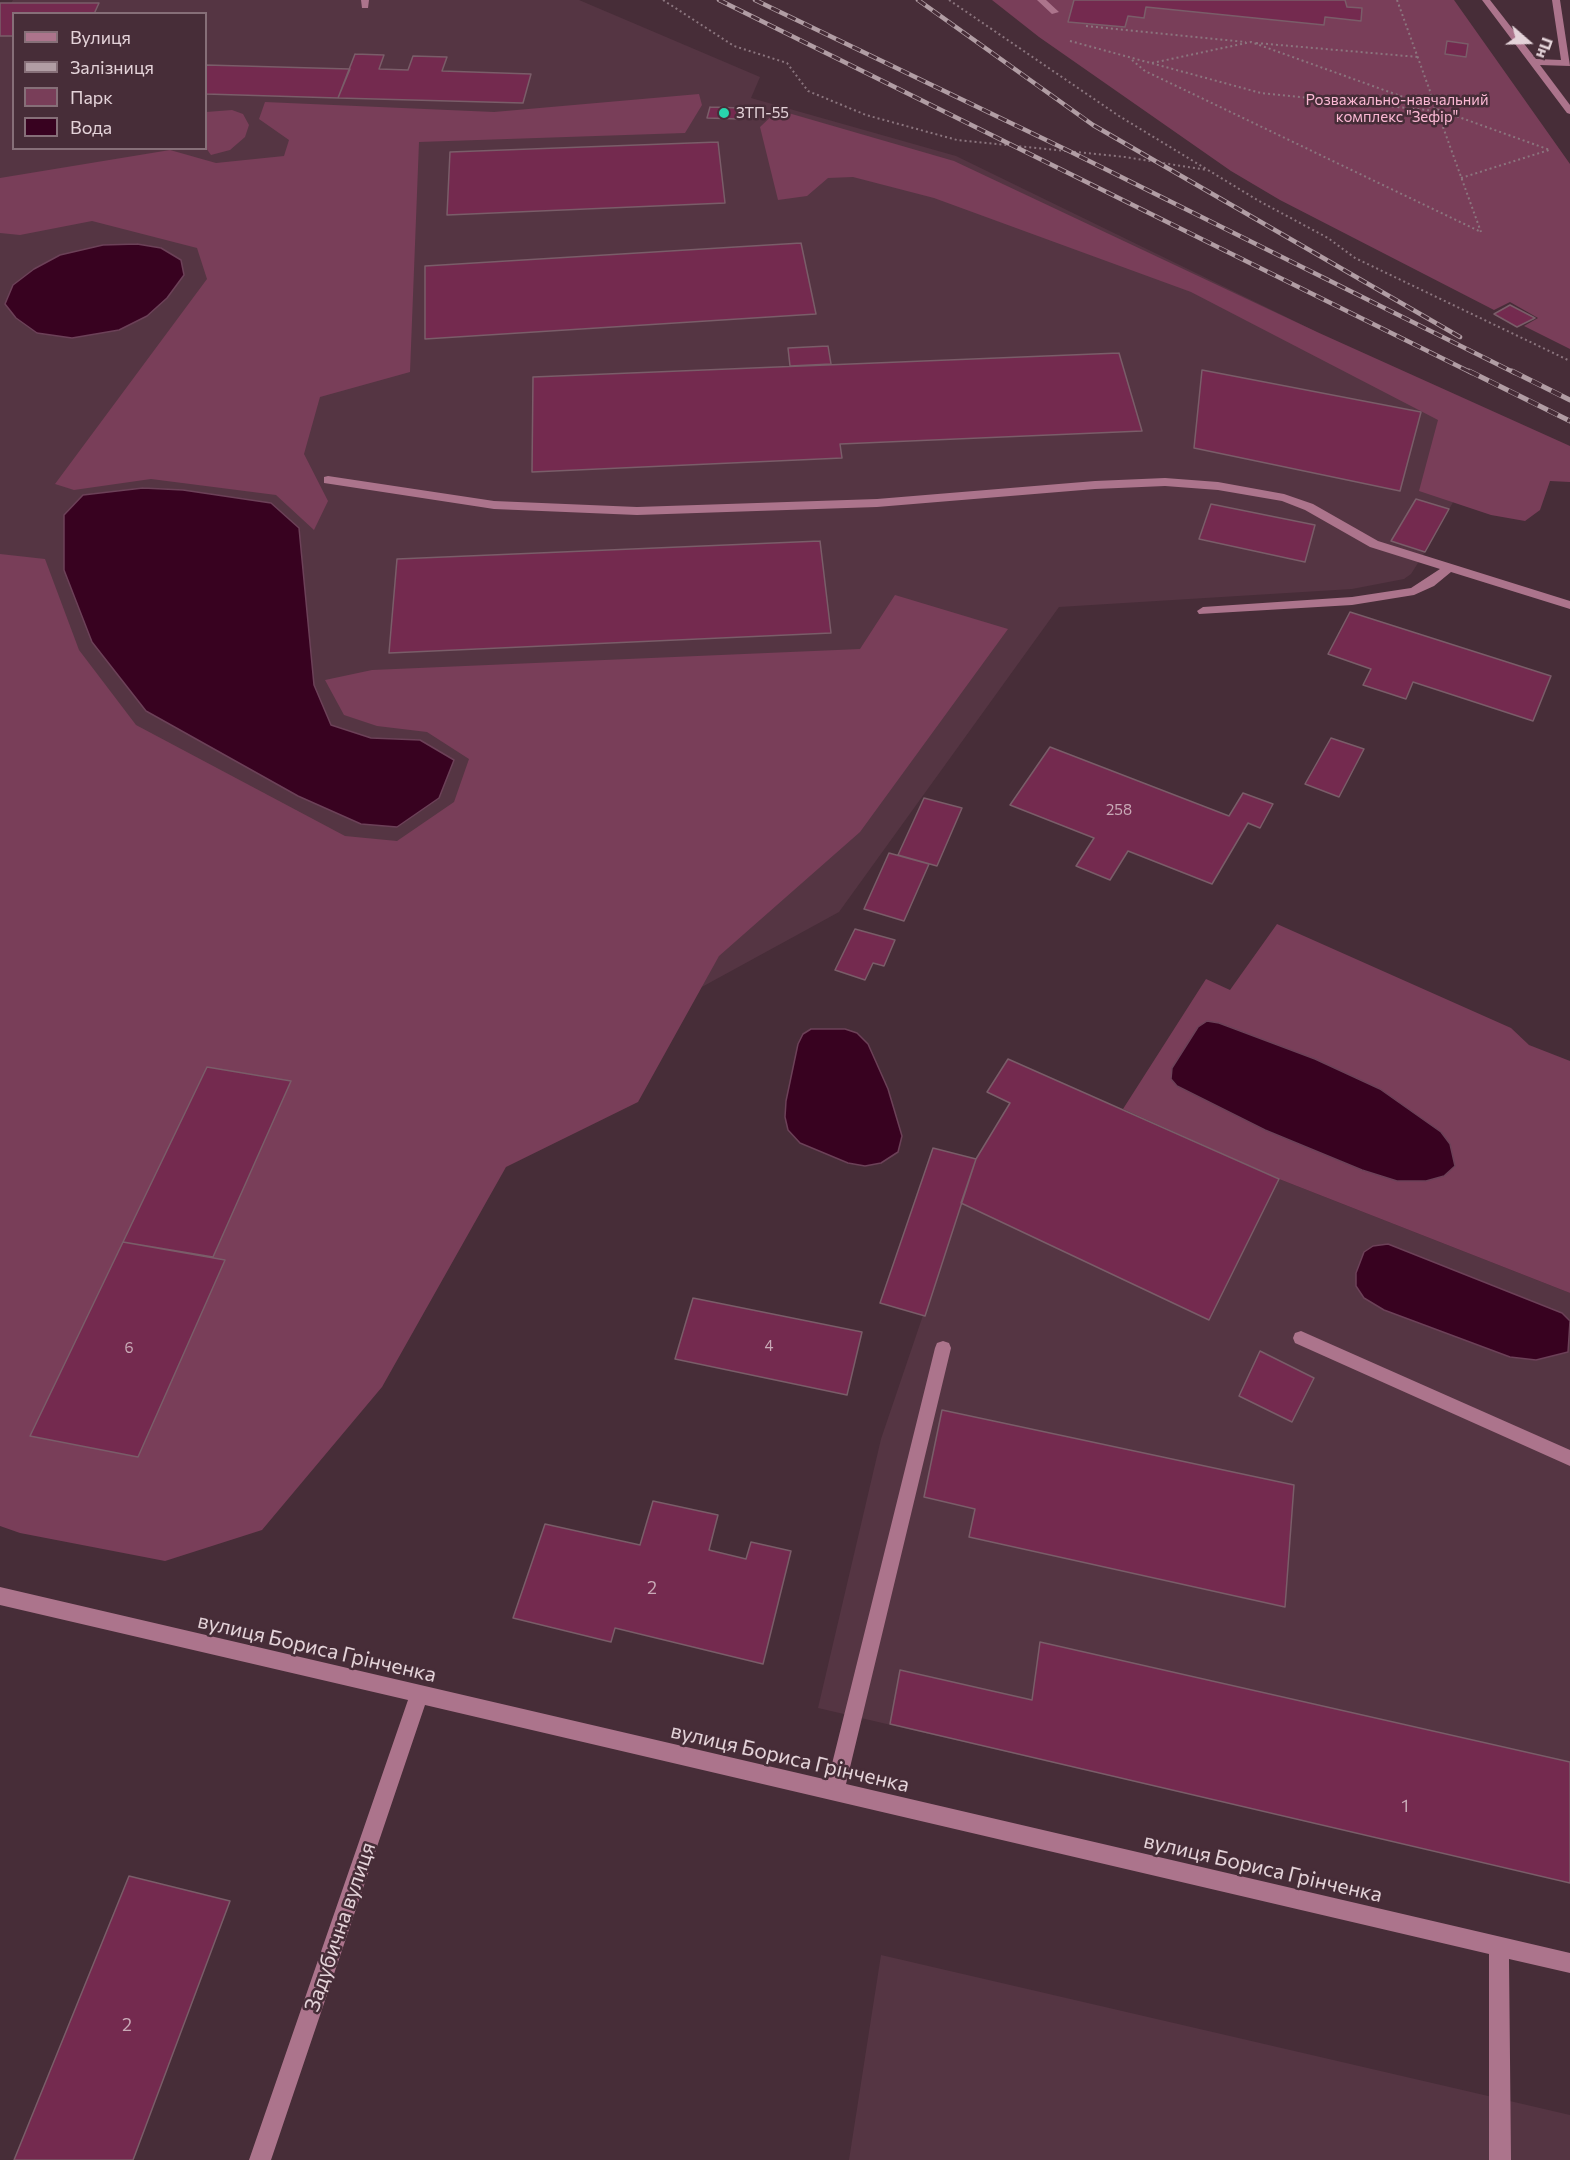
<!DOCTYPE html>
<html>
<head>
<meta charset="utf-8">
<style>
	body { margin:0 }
	#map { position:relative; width:1570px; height:2160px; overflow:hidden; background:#472d38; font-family:Commissioner,sans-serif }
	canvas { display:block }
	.legend { position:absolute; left:12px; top:12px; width:195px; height:138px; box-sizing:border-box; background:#472d38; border:2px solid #866f78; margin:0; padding:8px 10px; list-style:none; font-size:18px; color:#e4d3d9 }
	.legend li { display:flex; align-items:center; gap:12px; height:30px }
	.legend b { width:30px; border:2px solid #866f78 }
	.north { position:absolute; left:1498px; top:12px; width:60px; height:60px; -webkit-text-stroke:4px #472d38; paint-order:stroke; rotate:110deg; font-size:16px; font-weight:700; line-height:24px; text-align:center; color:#e4d3d9 }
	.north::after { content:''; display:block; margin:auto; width:21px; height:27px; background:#e4d3d9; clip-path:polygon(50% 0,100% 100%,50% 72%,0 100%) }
</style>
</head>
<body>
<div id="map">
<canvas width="1570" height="2160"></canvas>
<ul class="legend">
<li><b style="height:8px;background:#ac748c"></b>Вулиця</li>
<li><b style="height:8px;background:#b19da4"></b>Залізниця</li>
<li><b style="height:16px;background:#793e59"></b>Парк</li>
<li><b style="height:16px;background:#380220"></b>Вода</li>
</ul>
<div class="north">Пн</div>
</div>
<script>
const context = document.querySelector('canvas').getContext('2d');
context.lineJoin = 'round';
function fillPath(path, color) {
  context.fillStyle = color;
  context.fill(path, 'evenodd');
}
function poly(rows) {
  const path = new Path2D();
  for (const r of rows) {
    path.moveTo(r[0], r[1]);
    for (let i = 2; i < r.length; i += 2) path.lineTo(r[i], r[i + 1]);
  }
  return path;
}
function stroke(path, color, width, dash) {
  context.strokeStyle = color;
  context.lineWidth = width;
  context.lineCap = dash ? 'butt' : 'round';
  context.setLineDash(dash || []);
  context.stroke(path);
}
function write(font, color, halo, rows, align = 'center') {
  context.font = font + ' Commissioner,sans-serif';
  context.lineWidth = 5;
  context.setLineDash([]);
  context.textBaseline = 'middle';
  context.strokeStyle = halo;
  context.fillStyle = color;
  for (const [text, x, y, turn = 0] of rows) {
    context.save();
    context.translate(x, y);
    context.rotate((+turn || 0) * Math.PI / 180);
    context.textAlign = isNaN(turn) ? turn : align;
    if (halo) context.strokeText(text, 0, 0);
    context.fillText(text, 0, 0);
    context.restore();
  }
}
fillPath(poly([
	[13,0,579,0,760,77,751,98,956,156,1317,332,1310,337,1492,433,1425,552,1411,574,1404,579,1352,589,1059,607,839,912,700,988,0,712,0,3,11,3],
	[14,14,206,14,206,148,14,148],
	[1008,1059,1279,1179,1570,1293,1570,1883,818,1708,881,1439,976,1159,1010,1103,987,1092],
	[881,1955,1570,2115,1570,2160,849,2160]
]), '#553543');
fillPath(poly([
	[992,0,1454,0,1570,164,1570,349,1524,326,1538,318,1510,302,1494,310,1280,200,1231,171,1039,37],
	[699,94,702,105,685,133,419,142,410,372,320,397,304,454,328,501,314,530,276,495,151,479,74,490,55,484,207,279,197,248,92,221,20,235,0,233,0,178,170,150,216,163,284,156,289,140,259,119,265,102,494,112],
	[232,110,243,114,249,125,245,137,230,150,211,155,206,148,206,112],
	[778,110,954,161,1317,332,1570,446,1570,482,1550,481,1540,510,1525,521,1491,515,1419,491,1438,420,1191,292,934,198,853,177,828,178,807,196,778,200,760,127],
	[0,554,45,559,79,650,136,725,345,836,397,841,454,802,469,759,427,732,377,726,344,715,325,680,372,670,860,649,895,595,1008,629,860,832,719,956,638,1102,506,1167,382,1387,262,1530,165,1561,20,1533,0,1526],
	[1277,924,1511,1028,1529,1045,1570,1061,1570,1293,1279,1179,1123,1109,1206,979,1230,990]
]), '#793e59');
const water = poly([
	[137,244,161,248,181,260,184,275,167,298,147,316,119,330,72,338,37,333,16,318,5,304,13,285,34,269,60,255,103,245,137,244],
	[143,488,183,490,271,503,299,528,314,685,331,725,371,738,420,740,454,760,439,798,397,827,361,824,298,796,146,711,92,642,64,570,64,515,83,495,143,488],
	[1207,1021,1219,1023,1315,1059,1380,1089,1441,1132,1450,1144,1455,1166,1444,1176,1426,1181,1397,1181,1362,1170,1265,1130,1177,1086,1171,1079,1172,1068,1198,1027,1207,1021],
	[811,1029,845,1029,857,1033,868,1044,888,1089,902,1136,898,1152,881,1163,865,1166,848,1163,800,1143,788,1130,785,1117,786,1101,798,1044,803,1034,811,1029],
	[1388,1244,1562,1313,1570,1321,1568,1352,1536,1360,1510,1357,1384,1310,1364,1298,1356,1286,1356,1273,1364,1252,1373,1246,1388,1244]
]);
fillPath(water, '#380220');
stroke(water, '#6c4158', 1.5);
const building = poly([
	[1074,0,1345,0,1347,7,1362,8,1361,21,1325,17,1324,25,1146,7,1144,18,1128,16,1125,27,1068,22,1074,0],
	[0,3,99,3,94,14,14,14,14,36,0,36,0,3],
	[1447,41,1468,44,1466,57,1445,54,1447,41],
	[355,54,384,55,379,69,408,70,413,56,447,57,442,71,531,74,523,103,338,98,355,54],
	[206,65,350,69,338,98,206,94,206,65],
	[710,107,741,108,739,119,707,118,710,107],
	[718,142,725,203,447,215,450,152,718,142],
	[801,243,816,314,425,339,425,266,801,243],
	[1510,305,1535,318,1517,327,1494,314,1510,305],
	[828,346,831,364,790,366,788,348,828,346],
	[1119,353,1142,431,840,444,842,458,532,472,533,377,1119,353],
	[1202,370,1421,412,1400,491,1194,448,1202,370],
	[1416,499,1449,509,1425,552,1391,541,1416,499],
	[1211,504,1315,525,1305,562,1199,539,1211,504],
	[820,541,831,633,389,653,397,559,820,541],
	[1350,612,1551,676,1533,721,1413,682,1406,699,1363,685,1371,669,1328,654,1350,612],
	[1331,738,1364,749,1339,797,1305,784,1331,738],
	[1050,747,1229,816,1243,793,1273,804,1260,828,1248,823,1212,884,1128,851,1110,880,1076,866,1094,838,1010,805,1050,747],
	[924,798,962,808,937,866,898,855,924,798],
	[889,853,929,864,904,921,864,909,889,853],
	[855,929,895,940,884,966,873,963,865,980,835,970,855,929],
	[1008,1059,1279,1179,1209,1320,961,1203,976,1159,1010,1103,987,1092,1008,1059],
	[207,1067,291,1081,213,1257,123,1242,207,1067],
	[933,1148,976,1159,925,1316,880,1303,933,1148],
	[123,1242,225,1260,138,1457,30,1436,123,1242],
	[693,1298,862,1332,847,1395,675,1359,693,1298],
	[1260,1351,1314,1378,1292,1422,1239,1396,1260,1351],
	[942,1410,1294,1485,1285,1607,969,1537,975,1509,924,1497,942,1410],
	[653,1501,718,1515,709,1550,746,1559,751,1542,791,1551,763,1664,615,1628,611,1642,513,1618,545,1524,640,1545,653,1501],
	[1040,1642,1570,1762,1570,1883,890,1724,900,1670,1032,1700,1040,1642],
	[129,1876,230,1901,133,2160,14,2160,129,1876]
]);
fillPath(building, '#742a4f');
stroke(building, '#7a5d69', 1.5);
stroke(poly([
	[663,0,734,46,787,63,808,91,866,115,957,140,1125,157,1207,170],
	[949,0,1119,116,1259,201,1328,238,1355,258,1570,361],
	[1397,0,1481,232],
	[1086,26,1246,42],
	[1070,41,1261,93,1437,111],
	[1256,43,1418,57],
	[1132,60,1145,71,1481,232],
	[1152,63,1251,42,1550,150],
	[1461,178,1549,150]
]), '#8b757e', 2, [2, 3]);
fillPath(poly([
	[361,0,369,0,368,8,362,8,361,0],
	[1037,0,1046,0,1059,12,1052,14,1037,0],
	[1482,0,1490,0,1536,59,1561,60,1552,0,1560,0,1570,66,1540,65,1570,105,1570,114,1567,113,1482,0],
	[328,476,494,501,637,507,877,499,1095,481,1165,478,1218,482,1284,494,1313,504,1378,541,1570,601,1570,609,1451,572,1434,586,1414,595,1352,605,1199,614,1197,611,1203,607,1352,597,1411,588,1440,569,1370,547,1305,510,1282,501,1218,490,1165,486,1095,489,877,507,637,515,494,509,324,483,324,477,328,476],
	[1301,1331,1570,1450,1570,1466,1295,1343,1293,1338,1295,1333,1301,1331],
	[943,1341,949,1343,951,1348,846,1784,1570,1953,1570,1973,1509,1959,1511,2160,1489,2160,1489,1954,425,1705,271,2160,249,2160,408,1700,0,1605,0,1587,828,1780,935,1348,937,1343,943,1341]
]), '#ac748c');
const railFar1 = poly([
	[719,0,1472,373],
	[755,0,1069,151,1515,373],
	[918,0,1093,125,1460,337]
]);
const rail = poly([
	[1469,371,1570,421],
	[1512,371,1570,400]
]);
stroke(railFar1, '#b19da4', 4.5);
stroke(rail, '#b19da4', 5);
stroke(railFar1, '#472d38', 3, [9]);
stroke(rail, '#472d38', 4, [11]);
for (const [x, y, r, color] of [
	[724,113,6,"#28d5ad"]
]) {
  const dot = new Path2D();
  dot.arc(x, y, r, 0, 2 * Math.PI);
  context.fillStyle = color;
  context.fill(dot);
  stroke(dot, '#472d38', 2);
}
write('15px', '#fbb8d4', '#472d38', [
	["Розважально-навчальний",1397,100],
	["комплекс \"Зефір\"",1397,117]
]);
write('15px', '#e4d3d9', '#472d38', [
	["ЗТП-55",736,113]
], 'left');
write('15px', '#c8a9b6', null, [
	["258",1119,810],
	["4",769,1346],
	["6",129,1348]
]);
write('18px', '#c8a9b6', null, [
	["2",652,1588],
	["1",1405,1806],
	["2",127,2025]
]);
write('21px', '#e4d3d9', '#472d38', [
	["вулиця Бориса Грінченка",317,1648,13],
	["вулиця Бориса Грінченка",790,1758,13],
	["вулиця Бориса Грінченка",1263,1868,13],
	["Задубична вулиця",340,1927,-71]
]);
</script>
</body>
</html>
